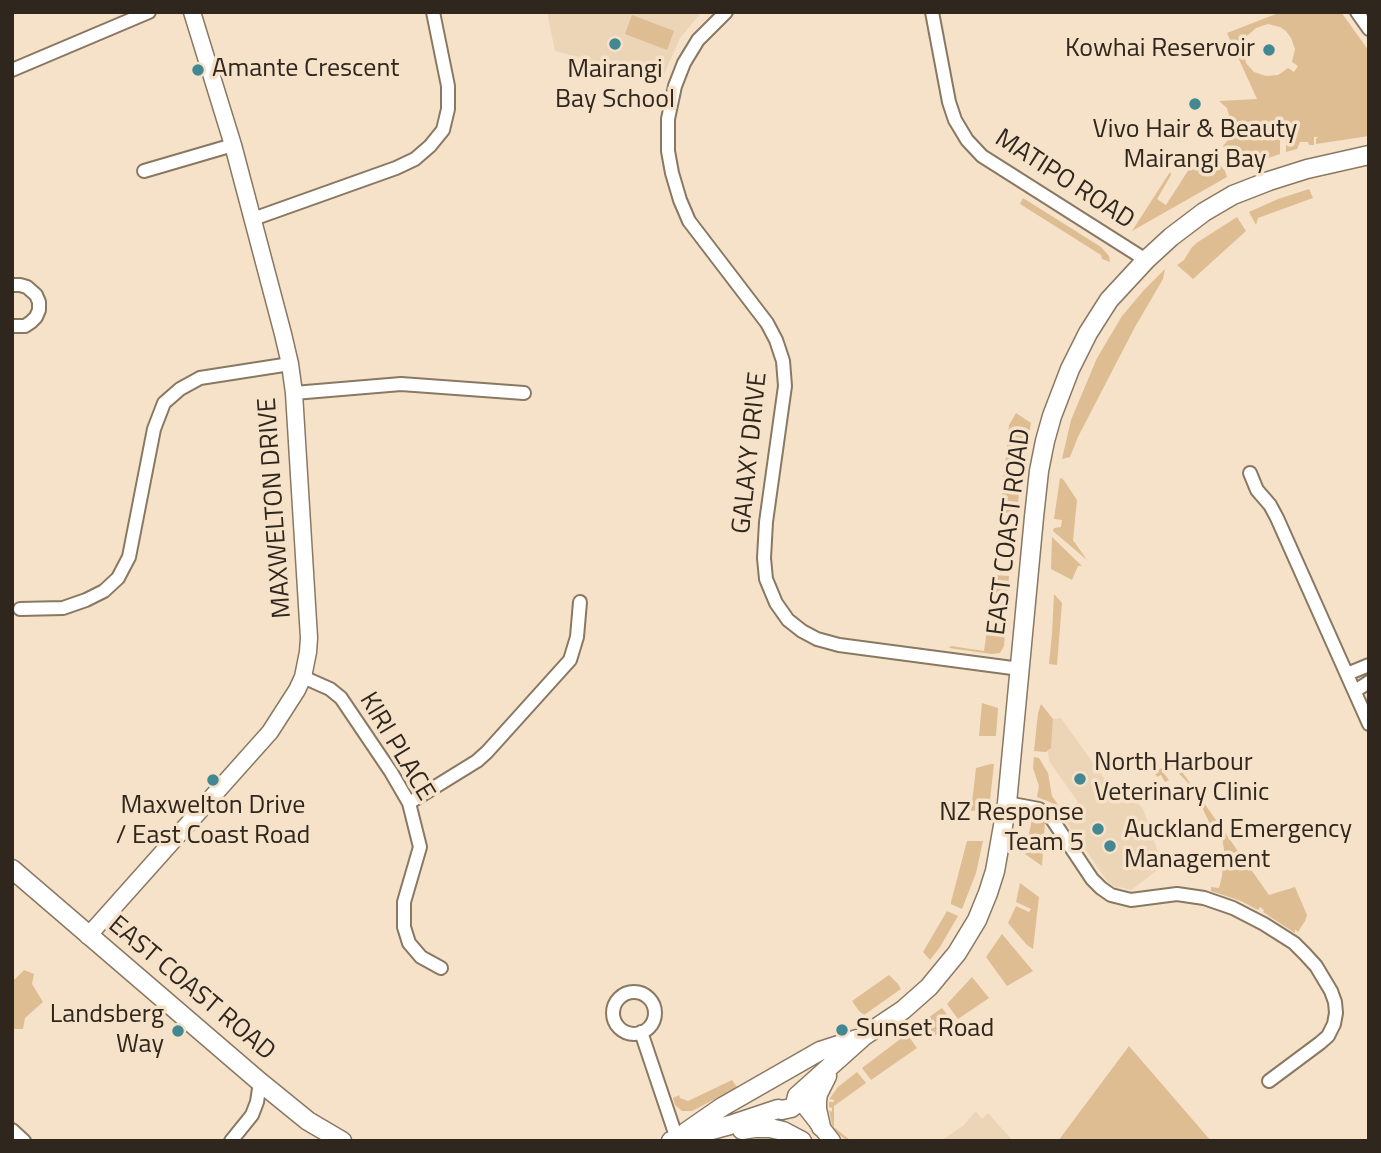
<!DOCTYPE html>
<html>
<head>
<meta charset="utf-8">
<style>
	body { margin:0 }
	#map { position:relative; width:1381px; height:1153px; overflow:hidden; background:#f6e2c9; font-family:"Titillium Web",sans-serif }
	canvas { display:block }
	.frame { position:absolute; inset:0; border:14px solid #2f271e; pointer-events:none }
</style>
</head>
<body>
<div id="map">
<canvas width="1381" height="1153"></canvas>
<div class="frame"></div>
</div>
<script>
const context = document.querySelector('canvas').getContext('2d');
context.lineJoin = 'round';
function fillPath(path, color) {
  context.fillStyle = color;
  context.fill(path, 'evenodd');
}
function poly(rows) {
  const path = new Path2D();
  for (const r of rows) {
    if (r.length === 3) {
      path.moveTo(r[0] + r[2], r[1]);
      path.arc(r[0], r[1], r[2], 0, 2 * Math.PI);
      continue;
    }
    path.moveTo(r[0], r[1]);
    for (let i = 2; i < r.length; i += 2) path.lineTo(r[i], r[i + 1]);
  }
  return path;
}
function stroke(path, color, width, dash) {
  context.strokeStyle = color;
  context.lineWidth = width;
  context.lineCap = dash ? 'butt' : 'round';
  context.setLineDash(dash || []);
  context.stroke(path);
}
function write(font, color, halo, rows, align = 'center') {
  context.font = font + ' "Titillium Web",sans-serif';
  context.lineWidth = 7;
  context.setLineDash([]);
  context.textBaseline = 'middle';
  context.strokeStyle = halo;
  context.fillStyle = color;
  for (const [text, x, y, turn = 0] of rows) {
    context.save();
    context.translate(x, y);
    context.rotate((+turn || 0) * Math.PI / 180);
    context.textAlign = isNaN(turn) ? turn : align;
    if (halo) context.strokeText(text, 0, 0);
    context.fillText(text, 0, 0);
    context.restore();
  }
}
fillPath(poly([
	[547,12,702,12,680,38,662,79,555,51],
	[1061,718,1116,795,1126,789,1143,809,1163,866,1131,890,1119,887,1117,888,1108,882,1061,815,1078,802,1049,761,1048,751,1051,748,1053,719],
	[976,1111,982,1119,988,1113,1013,1141,941,1141,964,1125]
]), '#ecd4b6');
fillPath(poly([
	[1281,12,1341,12,1369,51,1369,136,1316,144,1316,139,1318,137,1314,137,1314,145,1309,145,1308,142,1300,142,1297,149,1286,152,1286,133,1280,134,1280,154,1240,168,1229,158,1223,146,1227,141,1232,127,1227,108,1219,101,1257,99,1227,33],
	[1268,24,1280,27,1286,31,1291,38,1295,49,1292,62,1298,66,1294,72,1288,68,1278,75,1266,76,1254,72,1246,63,1243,47,1247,36,1256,28],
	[632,15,674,31,667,50,625,34],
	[1206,161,1220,165,1225,171,1227,177,1132,231,1170,172,1171,175,1157,199,1166,205,1191,166,1195,163],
	[1309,189,1313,198,1258,218,1256,225,1249,212,1278,199],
	[1023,198,1101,247,1109,256,1110,262,1102,259,1101,255,1020,204],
	[1237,217,1246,231,1193,279,1177,265,1184,260,1192,247,1198,242],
	[1165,269,1163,279,1135,327,1109,377,1078,437,1070,457,1062,459,1071,420,1097,358,1122,316,1144,290],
	[1016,413,1031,423,1022,467,1005,466,1009,425],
	[1004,470,1021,472,1017,514,1000,512],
	[1060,478,1063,479,1077,500,1073,540,1087,560,1053,531,1054,528,1061,527,1062,520,1054,519],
	[1052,537,1082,566,1078,566,1072,580,1051,569],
	[993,575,1009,576,1006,612,989,610],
	[1054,594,1062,603,1057,665,1049,664,1052,634],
	[989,616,1006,618,1004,646,1000,653,992,654,949,648,951,646,984,651],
	[982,703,998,708,996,736,979,736],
	[1041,704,1053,719,1051,748,1046,752,1034,751,1038,713],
	[1034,757,1039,758,1048,773,1052,796,1063,812,1059,813,1052,803,1037,797,1039,786,1033,768],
	[1173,759,1269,895,1295,887,1307,915,1305,921,1298,932,1295,929,1295,933,1263,912,1264,910,1260,907,1258,910,1241,901,1211,891,1211,887,1219,888,1222,876,1224,850,1222,837,1213,839,1210,824,1199,801,1187,782,1169,763,1162,771,1169,780,1165,782,1161,775,1157,777,1155,773],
	[991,764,994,764,989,809,971,811,976,768],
	[1034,817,1045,822,1042,866,1025,854,1032,819],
	[967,841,983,841,976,873,962,909,951,904,951,902],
	[1020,883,1039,897,1033,949,1027,945,1008,923,1016,906,1029,912,1031,909,1016,902],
	[947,911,958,916,940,947,930,960,923,952],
	[1002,934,1033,971,1007,986,986,957],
	[24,970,34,974,32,984,43,1002,25,1018,23,1029,15,1029,12,1028,12,982],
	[889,975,898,984,901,989,864,1015,859,1011,852,1001],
	[972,977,989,998,958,1019,947,1004],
	[942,1008,953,1022,929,1040,918,1025],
	[907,1034,917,1048,871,1080,862,1068],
	[1129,1046,1211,1141,1058,1141],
	[857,1072,866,1083,834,1106,834,1127,851,1141,847,1141,836,1132,832,1125,829,1110,832,1112,832,1108,829,1107,829,1102,834,1102,834,1100,830,1099,830,1098,838,1087],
	[732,1080,737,1087,736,1088,692,1111,682,1111,675,1105,673,1098,679,1095,680,1098,688,1101]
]), '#debd93');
const street = poly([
	[726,12,698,40,684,63,675,86,668,119,668,151,672,173,680,200,689,221,767,323,776,340,783,361,785,386,766,522,764,558,766,579,776,603,788,620,802,631,817,639,839,645,1020,669],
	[932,12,949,102,955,120,967,140,982,156,1146,260],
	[1357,12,1369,29],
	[12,70,149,12],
	[144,171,233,145],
	[253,219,396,168,415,159,430,146,443,130,448,109,448,86,433,12],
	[12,285,20,285,27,287,36,295,39,302,39,310,36,317,31,322,25,326,12,326],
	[294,393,401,384,524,393],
	[1250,473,1257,490,1270,505,1277,518,1369,724],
	[20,609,63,608,86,600,104,591,118,578,129,557,154,429,164,403,180,389,200,378,290,364],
	[1347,674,1369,665],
	[303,677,330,689,341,698,391,772,409,803,420,847,404,902,404,927,409,943,421,957,441,968],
	[1355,691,1369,682],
	[409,803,477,761,487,752,570,660,577,637,580,602],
	[1007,803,1039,809,1052,819,1092,879,1101,888,1111,895,1131,900,1177,894,1204,898,1233,908,1264,924,1294,943,1305,954,1316,966,1331,991,1335,1002,1336,1013,1334,1024,1328,1036,1320,1043,1269,1081],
	[634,1013,21],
	[641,1032,677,1139],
	[12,1130,24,1141],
	[231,1141,252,1115,257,1102,260,1082]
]);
const secondary = poly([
	[88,936,270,732,297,690,303,677,308,652,309,638,294,393,290,364,283,334,233,145,192,12],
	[797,1096,832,1141]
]);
const primary = poly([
	[12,869,260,1082,308,1121,342,1141],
	[821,1127,817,1109,817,1101,818,1094,827,1076],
	[742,1130,754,1128,770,1128,783,1131,802,1141],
	[686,1132,722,1107,820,1051,857,1039],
	[671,1141,730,1125,778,1109,782,1110,791,1108,795,1105,797,1096,864,1036,903,1010,929,987,957,953,977,920,988,893,995,871,1007,803,1034,517,1039,471,1045,441,1052,416,1070,369,1088,333,1109,300,1146,260,1171,237,1204,212,1233,195,1269,181,1307,169,1369,155]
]);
stroke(street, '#897862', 16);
stroke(secondary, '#897862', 19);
stroke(primary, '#897862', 21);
stroke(street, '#fff', 12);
stroke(secondary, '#fff', 16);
stroke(primary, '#fff', 18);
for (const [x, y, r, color] of [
	[615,44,7,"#428893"],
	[1269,50,7,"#428893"],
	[198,70,7,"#428893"],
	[1195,104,7,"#428893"],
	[1080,779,7,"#428893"],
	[213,780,7,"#428893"],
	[1098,829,7,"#428893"],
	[1110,846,7,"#428893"],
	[842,1030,7,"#428893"],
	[178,1031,7,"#428893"]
]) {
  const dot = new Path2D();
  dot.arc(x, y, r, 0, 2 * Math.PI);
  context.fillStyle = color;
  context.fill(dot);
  stroke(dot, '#f6e2c9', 2.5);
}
write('26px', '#2f271e', '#f6e2c9', [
	["Kowhai Reservoir",1255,50,"right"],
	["Amante Crescent",212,70],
	["Mairangi",615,71,"center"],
	["Bay School",615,101,"center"],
	["Vivo Hair & Beauty",1195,131,"center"],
	["Mairangi Bay",1195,161,"center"],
	["North Harbour",1094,764],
	["Veterinary Clinic",1094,794],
	["Maxwelton Drive",213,807,"center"],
	["/ East Coast Road",213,837,"center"],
	["NZ Response",1084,814,"right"],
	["Team 5",1084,844,"right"],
	["Auckland Emergency",1124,831],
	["Management",1124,861],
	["Landsberg",164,1016,"right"],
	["Way",164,1046,"right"],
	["Sunset Road",856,1030]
], 'left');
write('26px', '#2f271e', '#f6e2c9', [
	["MATIPO ROAD",1064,180,33],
	["GALAXY DRIVE",751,453,-84],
	["MAXWELTON DRIVE",276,508,-94],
	["EAST COAST ROAD",1010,532,-83],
	["KIRI PLACE",396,747,59],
	["EAST COAST ROAD",191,989,40]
]);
</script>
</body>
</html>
